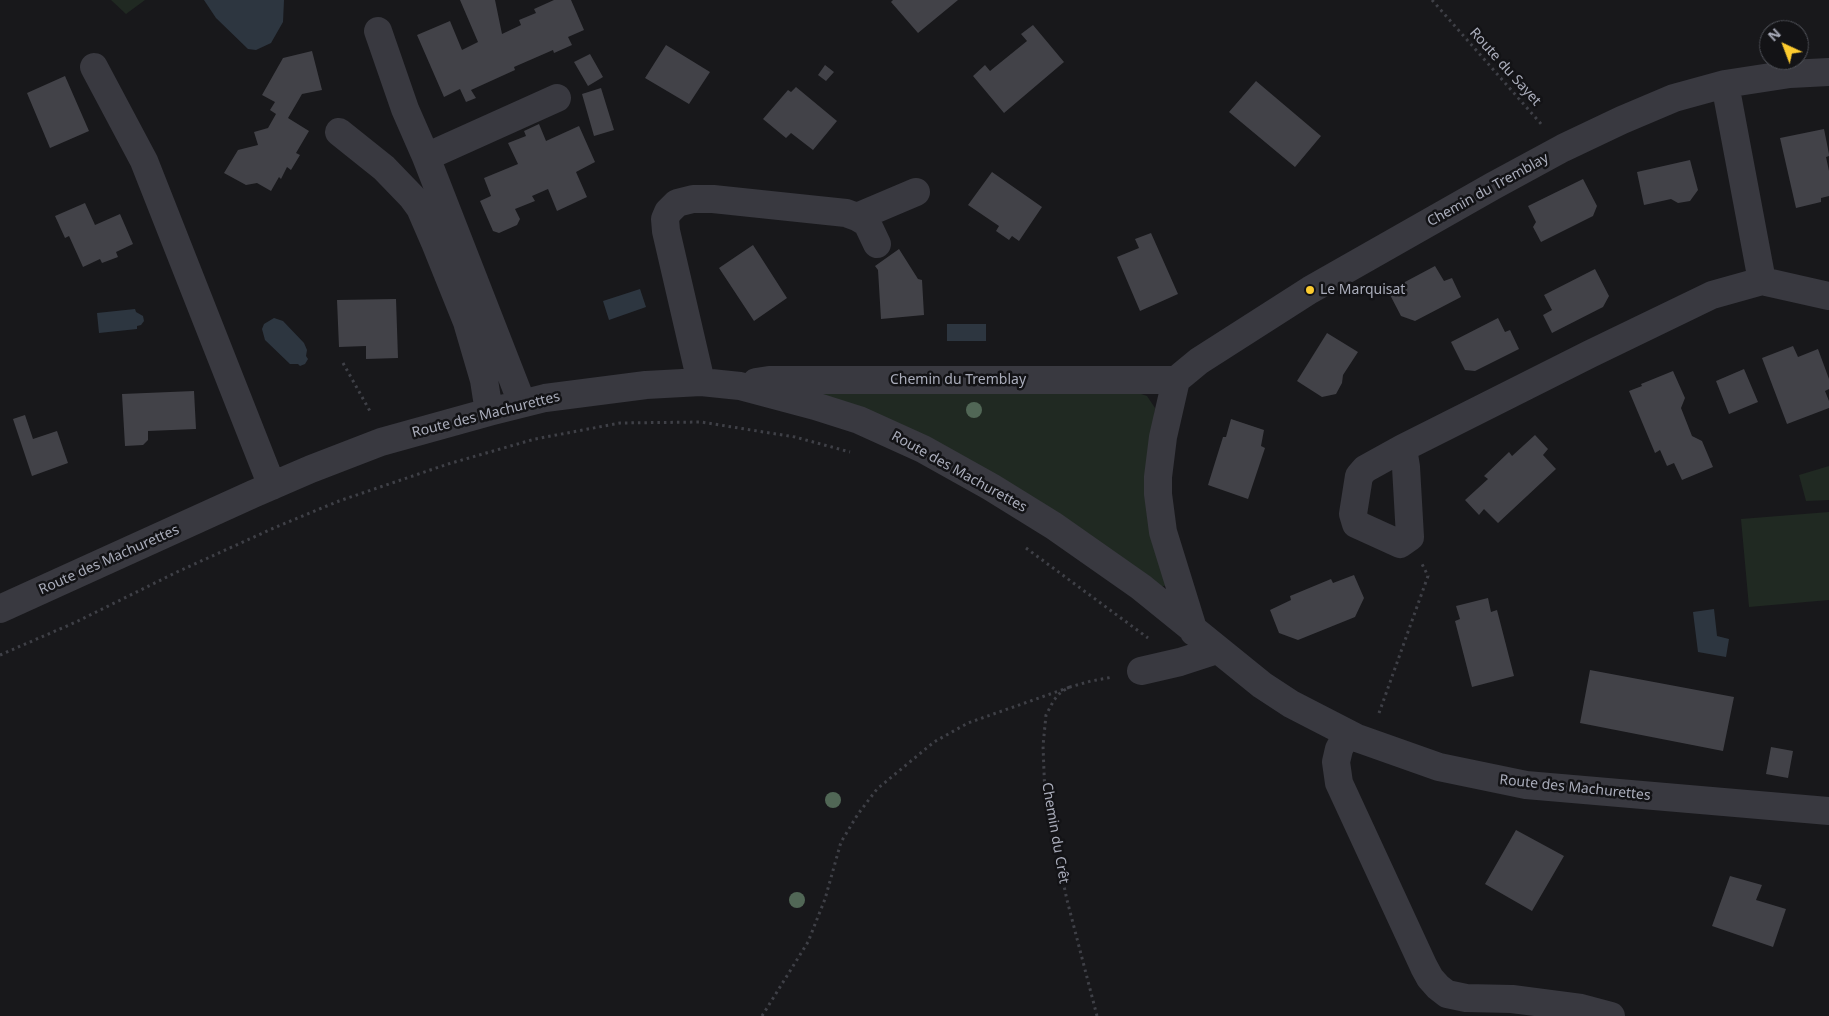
<!DOCTYPE html>
<html>
<head>
<meta charset="utf-8">
<style>
	body { margin:0 }
	#map { position:relative; width:1829px; height:1016px; overflow:hidden; background:#18181b; font-family:"Noto Sans",sans-serif }
	canvas { display:block }
	.north { position:absolute; left:1759px; top:20px; width:50px; height:50px; box-sizing:border-box; background:#131316; border:1px solid #4f5158; border-radius:50%; rotate:317deg; font-size:14px; font-weight:700; line-height:20px; text-align:center; color:#aaadbb }
	.north::after { content:''; display:block; margin:auto; width:18px; height:22px; background:#fccb2f; clip-path:polygon(50% 0,100% 100%,50% 72%,0 100%) }
</style>
</head>
<body>
<div id="map">
<canvas width="1829" height="1016"></canvas>
<div class="north">N</div>
</div>
<script>
const context = document.querySelector('canvas').getContext('2d');
context.lineJoin = 'round';
function fillPath(path, color) {
  context.fillStyle = color;
  context.fill(path, 'evenodd');
}
function poly(rows) {
  const path = new Path2D();
  for (const r of rows) {
    path.moveTo(r[0], r[1]);
    for (let i = 2; i < r.length; i += 2) path.lineTo(r[i], r[i + 1]);
  }
  return path;
}
function stroke(path, color, width, dash) {
  context.strokeStyle = color;
  context.lineWidth = width;
  context.lineCap = dash ? 'butt' : 'round';
  context.setLineDash(dash || []);
  context.stroke(path);
}
function write(font, color, halo, rows, align = 'center') {
  context.font = font + ' "Noto Sans",sans-serif';
  context.lineWidth = 5;
  context.setLineDash([]);
  context.textBaseline = 'middle';
  context.strokeStyle = halo;
  context.fillStyle = color;
  for (const [text, x, y, turn = 0] of rows) {
    context.save();
    context.translate(x, y);
    context.rotate((+turn || 0) * Math.PI / 180);
    context.textAlign = isNaN(turn) ? turn : align;
    if (halo) context.strokeText(text, 0, 0);
    context.fillText(text, 0, 0);
    context.restore();
  }
}
fillPath(poly([
	[111,0,145,0,126,14],
	[815,392,1138,393,1147,396,1155,408,1146,504,1167,585,1161,587],
	[1829,466,1829,500,1806,501,1799,475],
	[1829,512,1829,600,1749,607,1741,519]
]), '#202922');
fillPath(poly([
	[204,0,284,0,283,22,271,43,256,50,248,49,216,18],
	[640,289,646,307,609,320,603,301],
	[135,309,136,312,143,316,144,321,141,325,137,326,137,329,99,333,97,313],
	[274,318,283,321,304,343,307,350,306,356,308,359,305,364,300,366,298,364,290,364,265,340,262,329,264,324],
	[947,324,986,324,986,341,947,341],
	[1714,609,1717,636,1729,639,1726,657,1698,652,1693,612]
]), '#2d3640');
fillPath(poly([
	[460,0,495,0,502,34,521,25,519,20,536,13,534,9,554,0,571,0,584,30,568,37,572,45,554,53,553,50,514,67,515,70,471,90,476,98,466,102,460,89,444,97,417,35,450,21,462,50,478,42],
	[893,0,958,0,918,33,891,2],
	[1033,25,1064,62,1004,113,973,76,985,65,990,71,1027,41,1021,34],
	[666,45,710,72,689,104,645,78],
	[312,51,322,90,302,94,288,118,309,131,296,153,300,155,291,170,287,167,281,179,279,177,271,191,257,183,246,185,224,173,238,150,258,145,254,132,268,128,276,114,270,110,275,102,262,95,283,58],
	[590,54,603,77,588,86,574,62],
	[825,65,834,72,826,81,818,75],
	[65,76,89,131,50,148,27,93],
	[1256,81,1321,136,1295,167,1229,112],
	[796,87,837,121,813,150,791,133,786,138,763,119,788,90,791,92],
	[601,88,614,130,594,136,582,94],
	[539,124,546,141,579,126,595,162,576,172,587,197,557,211,548,189,532,196,535,201,515,209,520,219,517,225,499,233,493,231,480,201,491,196,484,178,518,164,508,143,526,136,524,131],
	[1824,129,1829,154,1829,156,1826,157,1829,171,1829,196,1821,198,1821,202,1796,208,1780,138],
	[1690,160,1698,190,1690,201,1678,203,1671,199,1644,205,1637,172],
	[992,172,1042,207,1019,241,1012,236,1009,240,996,231,999,226,968,205],
	[1583,179,1597,206,1593,216,1541,242,1533,227,1536,222,1528,206],
	[85,203,95,225,120,214,133,244,116,252,118,257,102,263,100,259,83,267,69,236,65,238,55,216],
	[1151,233,1178,294,1140,311,1117,257,1139,248,1135,239],
	[753,245,787,298,754,321,719,268],
	[899,249,918,279,922,280,924,315,881,319,878,270,875,266],
	[1435,266,1444,281,1452,278,1461,297,1415,321,1401,316,1388,291],
	[1595,269,1609,296,1603,307,1552,333,1543,315,1552,310,1544,295],
	[396,299,398,358,366,359,366,346,339,347,337,300],
	[1498,318,1505,332,1510,330,1519,349,1475,371,1465,370,1451,342],
	[1327,333,1358,352,1343,375,1342,383,1336,394,1322,397,1297,381],
	[1793,346,1798,357,1818,349,1829,379,1829,389,1825,391,1829,401,1829,408,1787,424,1762,358],
	[1744,369,1758,402,1729,414,1716,381],
	[1673,371,1685,398,1681,408,1692,436,1702,441,1713,467,1682,480,1674,463,1667,466,1660,450,1655,453,1629,391,1642,386,1641,384],
	[194,391,196,429,148,431,148,440,143,445,125,446,122,394],
	[25,415,33,439,57,431,68,463,32,476,13,419],
	[1231,419,1264,430,1261,446,1265,448,1248,499,1208,485,1223,437,1226,437],
	[1535,435,1548,449,1543,455,1556,469,1498,523,1484,509,1479,515,1465,500,1488,479,1484,476,1509,452,1512,456],
	[1354,575,1364,598,1355,617,1298,640,1279,633,1270,610,1291,600,1290,596,1331,579,1333,583],
	[1488,598,1491,612,1497,610,1514,676,1472,687,1455,621,1460,619,1456,606],
	[1590,670,1734,697,1723,751,1580,723],
	[1771,747,1793,751,1788,778,1766,774],
	[1516,830,1564,856,1532,911,1485,884],
	[1730,876,1762,885,1756,900,1786,909,1773,947,1712,926]
]), '#424248');
stroke(poly([
	[1432,0,1542,125],
	[343,363,371,413],
	[1026,548,1148,638],
	[0,655,76,622,177,572,276,527,339,501,448,464,535,439,620,423,701,422,795,437,850,452],
	[1379,713,1428,576,1422,564],
	[762,1016,808,942,825,899,841,842,858,814,877,789,934,742,968,723,1070,687],
	[1097,1016,1067,900,1045,797,1043,746,1046,715,1054,700,1061,692,1070,687,1091,681,1113,677]
]), '#3f4047', 3, [2.5, 4]);
stroke(poly([
	[378,31,405,109,426,157],
	[94,67,144,161,272,486],
	[1725,84,1762,281],
	[339,132,384,168,412,197,420,208,436,245,467,322,484,380,489,412],
	[857,217,916,192],
	[701,382,666,231,665,219,668,212,677,203,693,199,713,199,846,213,857,217,867,223,877,244],
	[756,382,769,380,1176,380],
	[522,403,426,157,557,98],
	[1403,448,1406,467,1410,537,1400,544,1356,524,1353,514,1359,476,1365,469,1403,448,1590,354,1712,295,1762,281,1829,296],
	[0,609,253,494,311,469,381,442,489,412,545,398,646,385,701,382,740,386,815,406,859,420,923,449,991,487,1054,526,1141,587,1262,685,1291,704,1357,738,1439,767,1526,785,1829,811],
	[1194,632,1163,532,1158,494,1158,477,1163,437,1176,380,1199,361,1310,290,1493,186,1563,148,1622,120,1674,98,1725,84,1790,74,1829,72],
	[1141,671,1180,662,1217,650],
	[1347,734,1339,749,1336,762,1339,783,1424,967,1430,978,1438,987,1447,994,1466,998,1512,999,1581,1008,1611,1016]
]), '#393940', 28);
context.fillStyle = '#516756';
for (const [x, y] of [
	[974,410],
	[833,800],
	[797,900]
]) {
  context.beginPath();
  context.arc(x, y, 8, 0, 2 * Math.PI);
  context.fill();
}
for (const [x, y, r, color] of [
	[1310,290,5,"#fccb2f"]
]) {
  const dot = new Path2D();
  dot.arc(x, y, r, 0, 2 * Math.PI);
  context.fillStyle = color;
  context.fill(dot);
  stroke(dot, '#131316', 2);
}
write('14px', '#aaadbb', '#131316', [
	["Route du Sayet",1505,67,48],
	["Chemin du Tremblay",1488,190,-29],
	["Chemin du Tremblay",958,380],
	["Route des Machurettes",486,415,-14],
	["Route des Machurettes",959,472,29],
	["Route des Machurettes",109,560,-24],
	["Route des Machurettes",1575,788,6],
	["Chemin du Crêt",1055,833,80]
]);
write('14px', '#aaadbb', '#131316', [
	["Le Marquisat",1320,290]
], 'left');
</script>
</body>
</html>
